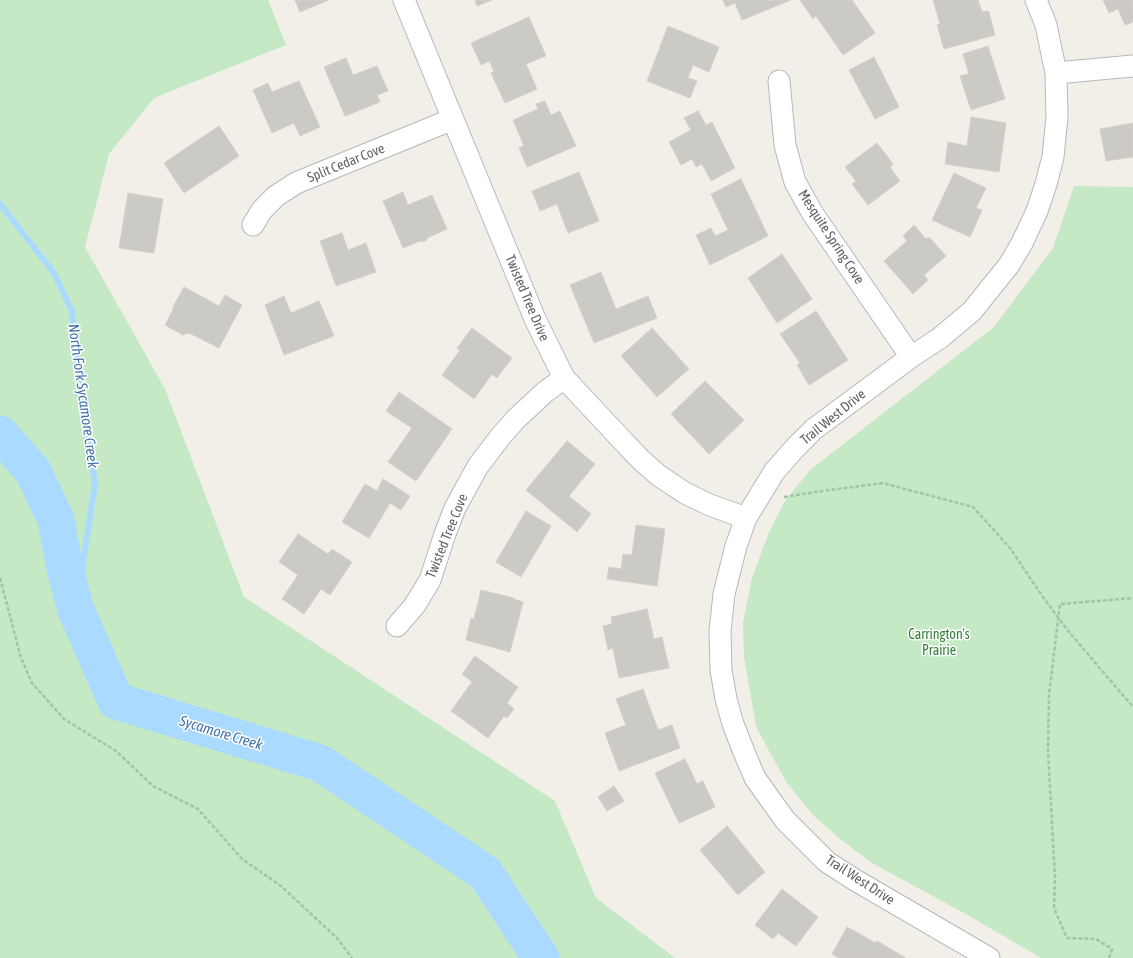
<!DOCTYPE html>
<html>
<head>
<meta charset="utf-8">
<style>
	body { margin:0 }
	canvas { display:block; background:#f1efe8 }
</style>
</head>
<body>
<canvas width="1133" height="958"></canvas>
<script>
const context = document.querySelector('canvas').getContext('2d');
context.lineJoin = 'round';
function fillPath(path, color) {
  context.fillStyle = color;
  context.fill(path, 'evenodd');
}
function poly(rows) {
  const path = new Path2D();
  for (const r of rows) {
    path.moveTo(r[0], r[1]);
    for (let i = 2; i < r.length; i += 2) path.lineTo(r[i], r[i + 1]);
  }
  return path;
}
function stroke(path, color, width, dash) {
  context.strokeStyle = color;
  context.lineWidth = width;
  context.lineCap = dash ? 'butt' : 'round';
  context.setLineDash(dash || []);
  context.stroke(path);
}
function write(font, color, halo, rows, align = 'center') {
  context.font = font + ' "Asap Condensed",sans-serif';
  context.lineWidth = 3;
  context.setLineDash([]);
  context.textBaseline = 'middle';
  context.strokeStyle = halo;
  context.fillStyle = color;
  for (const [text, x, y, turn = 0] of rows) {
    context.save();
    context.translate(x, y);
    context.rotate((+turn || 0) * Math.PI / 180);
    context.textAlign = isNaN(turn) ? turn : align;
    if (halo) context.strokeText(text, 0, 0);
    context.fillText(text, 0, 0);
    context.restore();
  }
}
fillPath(poly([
	[0,0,268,0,286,45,154,98,109,154,85,247,165,389,244,597,555,801,596,898,675,958,0,958],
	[1074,186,1133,187,1133,958,1041,958,966,914,872,863,840,839,813,815,787,783,770,753,756,726,744,657,743,622,752,578,768,535,785,501,810,470,994,327,1053,248]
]), '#c5e8c5');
stroke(poly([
	[0,204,54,273,72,311,80,398,95,483,76,610]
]), '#aadaff', 6);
stroke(poly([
	[0,434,33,471,56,520,65,569,76,610,116,701,320,763,485,873,541,958]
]), '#aadaff', 37);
const building = poly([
	[295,0,329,0,300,12,295,0],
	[475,0,492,0,477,6,475,0],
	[723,0,791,0,742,20,735,3,726,7,723,0],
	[800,0,852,0,875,33,843,55,816,16,813,19,800,0],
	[933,0,978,0,982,12,988,11,989,12,995,35,944,49,937,25,940,24,933,0],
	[1103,0,1133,0,1133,22,1125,25,1118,9,1109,13,1103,0],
	[529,17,546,56,526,64,537,89,505,103,491,73,494,71,489,61,481,65,471,43,529,17],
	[668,26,719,47,709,72,693,65,688,78,697,81,690,98,647,81,668,26],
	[988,46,1005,99,971,110,960,76,969,74,963,54,988,46],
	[874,57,899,107,875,119,849,70,874,57],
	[346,58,353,75,377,66,388,91,377,95,380,102,345,116,324,67,346,58],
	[299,81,320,127,300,136,294,123,272,133,253,90,268,83,272,92,299,81],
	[545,101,551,115,560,111,576,146,527,167,519,148,524,146,513,120,538,109,536,104,545,101],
	[698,111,706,125,712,122,735,168,711,181,702,164,696,167,692,159,681,165,669,142,691,130,684,118,698,111],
	[971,117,1006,123,999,172,945,164,948,142,967,146,971,117],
	[1133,123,1133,157,1106,161,1100,129,1133,123],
	[219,126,239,156,184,193,164,163,219,126],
	[877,143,893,164,890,167,900,181,868,205,852,184,856,181,845,167,877,143],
	[579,172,599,221,568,233,557,204,540,211,532,191,579,172],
	[954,173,986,188,976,208,982,210,970,237,932,220,954,173],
	[741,179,768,236,710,265,696,235,711,228,715,236,728,230,711,194,741,179],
	[403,192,408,205,432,195,447,229,427,238,427,240,421,242,420,241,403,248,383,201,403,192],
	[128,193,163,199,154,253,119,248,128,193],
	[914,225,926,239,929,237,946,256,924,275,928,280,913,294,884,261,907,241,903,236,914,225],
	[342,233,348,250,366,243,376,272,336,286,320,241,342,233],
	[782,254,812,299,777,323,748,278,782,254],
	[601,272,616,309,648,296,657,318,594,343,570,285,601,272],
	[184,287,219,306,225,295,242,305,219,348,189,333,183,335,165,325,173,310,173,307,184,287],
	[284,296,291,313,319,301,334,336,284,355,265,305,284,296],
	[816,311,848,360,809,385,797,365,800,363,780,334,816,311],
	[472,328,512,358,497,378,492,374,474,399,442,375,460,350,457,348,472,328],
	[652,328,689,369,657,397,621,356,652,328],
	[705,381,744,420,709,454,671,414,705,381],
	[399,392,452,429,416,481,388,462,412,428,386,411,399,392],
	[567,441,595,464,569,496,591,514,577,532,526,490,567,441],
	[383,479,410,496,401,510,390,503,369,538,342,522,365,484,377,491,383,479],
	[526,511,551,526,521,577,496,562,526,511],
	[636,525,665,529,657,586,607,579,609,567,621,569,623,554,632,555,636,525],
	[298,534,328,554,332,549,352,562,330,595,321,589,304,614,282,599,298,575,279,562,298,534],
	[481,590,514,598,514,599,523,602,510,652,466,640,471,618,474,619,481,590],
	[647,609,654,639,662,637,669,668,619,678,613,648,608,650,603,626,612,624,611,617,647,609],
	[475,656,518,687,507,703,514,709,507,718,504,716,488,738,451,711,472,682,462,674,475,656],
	[643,689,658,730,672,725,680,748,619,771,605,733,626,725,616,699,643,689],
	[685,759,697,784,703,781,715,807,679,823,655,773,685,759],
	[614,786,624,801,607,811,598,797,614,786],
	[727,826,765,872,738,895,700,850,727,826],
	[782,889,818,917,796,946,778,933,773,939,755,925,782,889],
	[847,927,876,943,877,941,906,958,839,958,832,954,847,927]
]);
fillPath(building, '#cccac5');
stroke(building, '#d6d1c6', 1);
const street = poly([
	[404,0,535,319,564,378,622,440,640,459,658,475,685,493,710,505,746,518],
	[1056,73,1133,66],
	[779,81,785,145,795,182,813,214,911,357],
	[253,225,262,210,276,196,296,183,453,119],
	[397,626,415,605,430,580,445,534,455,508,478,466,501,436,516,419,545,392,564,378],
	[989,958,855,880,827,862,785,820,755,778,744,752,733,724,726,699,721,670,720,631,724,594,736,546,746,518,774,472,794,449,814,429,911,357,940,338,972,311,1009,265,1022,243,1037,211,1046,184,1053,157,1057,117,1056,73,1046,25,1036,0]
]);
stroke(street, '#b5b8bc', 23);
stroke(poly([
	[784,497,815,492,883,483,973,507,1010,548,1045,600,1069,632,1133,707],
	[0,578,21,658,32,683,64,719,116,751,153,786,198,809,242,859,281,886,337,938,352,958],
	[1109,958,1112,949,1096,939,1067,938,1054,908,1055,878,1048,750,1049,695,1060,604,1133,598]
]), '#9cc7a9', 2.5, [4, 2]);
stroke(street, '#fff', 21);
write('14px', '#5f6368', '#fff', [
	["Split Cedar Cove",346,163,-22],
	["Mesquite Spring Cove",831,237,57],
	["Twisted Tree Drive",527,298,67],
	["Trail West Drive",833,417,-39],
	["Twisted Tree Cove",447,536,-68],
	["Trail West Drive",860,880,33]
]);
write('14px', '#348238', '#fff', [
	["Carrington's",939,635],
	["Prairie",939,651]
]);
write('italic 15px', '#4174aa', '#fff', [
	["North Fork Sycamore Creek",83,396,82],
	["Sycamore Creek",221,733,17]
]);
</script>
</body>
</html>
